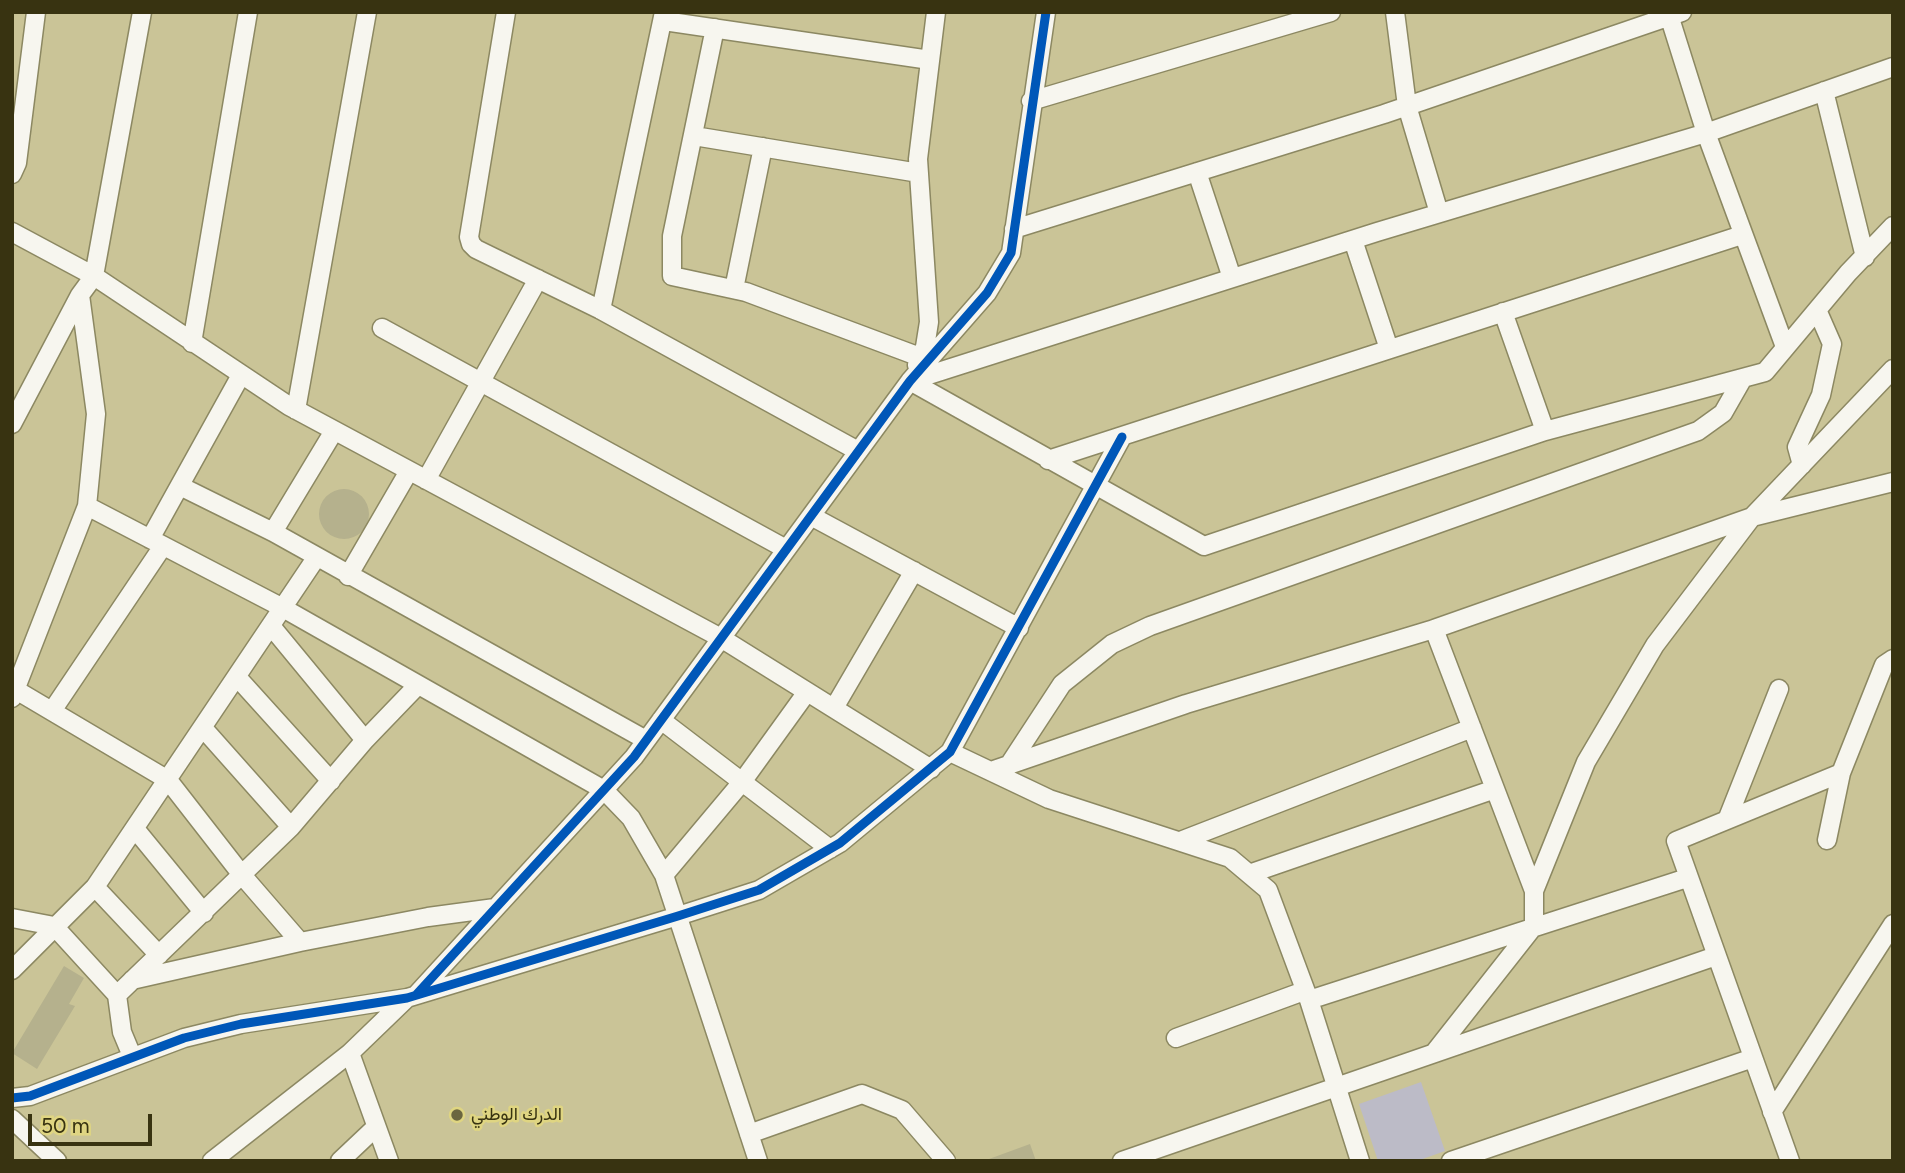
<!DOCTYPE html>
<html>
<head>
<meta charset="utf-8">
<style>
	body { margin:0 }
	#map { position:relative; width:1905px; height:1173px; overflow:hidden; background:#cac497; font-family:Figtree,sans-serif }
	canvas { display:block }
	.frame { position:absolute; inset:0; border:14px solid #383311; pointer-events:none }
	.scale { position:absolute; left:28px; top:1114px; width:124px; height:32px; box-sizing:border-box; border:4px solid #383311; border-top:0; padding-left:9px; font-size:21px; line-height:24px; white-space:nowrap; color:#383311; -webkit-text-stroke:5px #dfd582; paint-order:stroke }
</style>
</head>
<body>
<div id="map">
<canvas width="1905" height="1173"></canvas>
<div class="frame"></div>
<div class="scale">50 m</div>
</div>
<script>
const context = document.querySelector('canvas').getContext('2d');
context.lineJoin = 'round';
function fillPath(path, color) {
  context.fillStyle = color;
  context.fill(path, 'evenodd');
}
function poly(rows) {
  const path = new Path2D();
  for (const r of rows) {
    if (r.length === 3) {
      path.moveTo(r[0] + r[2], r[1]);
      path.arc(r[0], r[1], r[2], 0, 2 * Math.PI);
      continue;
    }
    path.moveTo(r[0], r[1]);
    for (let i = 2; i < r.length; i += 2) path.lineTo(r[i], r[i + 1]);
  }
  return path;
}
function stroke(path, color, width, dash) {
  context.strokeStyle = color;
  context.lineWidth = width;
  context.lineCap = dash ? 'butt' : 'round';
  context.setLineDash(dash || []);
  context.stroke(path);
}
function write(font, color, halo, rows, align = 'center') {
  context.font = font + ' Figtree,Vazirmatn,sans-serif';
  context.lineWidth = 5;
  context.setLineDash([]);
  context.textBaseline = 'middle';
  context.strokeStyle = halo;
  context.fillStyle = color;
  for (const [text, x, y, turn = 0] of rows) {
    context.save();
    context.translate(x, y);
    context.rotate((+turn || 0) * Math.PI / 180);
    context.textAlign = isNaN(turn) ? turn : align;
    if (halo) context.strokeText(text, 0, 0);
    context.fillText(text, 0, 0);
    context.restore();
  }
}
fillPath(poly([
	[1421,1082,1445,1151,1417,1161,1378,1161,1359,1104]
]), '#bcbbc7');
fillPath(poly([
	[344,514,25],
	[64,966,84,978,69,1004,75,1006,37,1069,12,1053],
	[1030,1144,1036,1161,989,1161,989,1159]
]), '#b5b18d');
const minor = poly([
	[506,12,469,237,471,244,476,249,601,310,858,451],
	[1395,12,1407,106,1439,213],
	[1668,12,1706,133,1785,347],
	[664,21,930,60],
	[715,28,672,236,672,276,746,292,920,357],
	[1824,91,1865,257],
	[1031,101,1331,12],
	[694,136,919,173],
	[1197,172,1232,278],
	[12,174,17,163,36,12],
	[1014,229,1384,114,1682,12],
	[12,232,94,276,289,406,721,638,931,769],
	[1353,240,1389,349],
	[734,289,763,147],
	[601,310,664,12],
	[1503,312,1545,431],
	[382,328,786,549],
	[192,343,248,12],
	[917,365,925,347,929,322,918,159,936,12],
	[910,381,1204,546,1545,431,1765,372,1848,273,1893,226],
	[910,381,1377,232,1706,133,1893,67],
	[296,410,367,12],
	[12,424,80,295],
	[1048,460,1742,235],
	[1802,465,1797,447,1821,395,1832,344,1818,312],
	[426,480,538,279],
	[180,486,273,532,646,740],
	[87,506,283,608,604,790,631,818,664,875,758,1161],
	[811,516,1019,628],
	[273,532,334,431],
	[150,539,241,375],
	[348,576,409,471],
	[271,626,365,740],
	[1434,629,1534,891,1534,926,1434,1053],
	[237,677,331,781],
	[16,690,168,780,242,875,300,942,132,980],
	[12,698,87,506,96,414,80,295,94,276,142,12],
	[834,708,914,571],
	[52,711,163,546],
	[661,720,830,849],
	[203,728,291,827],
	[950,752,1049,799,1230,858,1268,890,1309,1000,1360,1161],
	[1009,765,1062,684,1112,644,1150,626,1698,431,1723,413,1743,378],
	[994,770,1186,704,1434,629,1752,517,1893,482],
	[1727,820,1779,689],
	[136,830,204,913],
	[1183,840,1472,728],
	[1827,840,1841,773,1884,665,1893,659],
	[1249,874,1495,789],
	[664,875,742,782,807,692],
	[95,887,159,955],
	[1534,891,1586,762,1655,645,1752,517,1893,369],
	[12,918,54,926,117,995,122,1032,132,1056],
	[300,942,428,917,495,908],
	[12,970,95,887,316,558],
	[117,995,291,827,365,740,417,686],
	[416,995,634,757,910,381,987,293,1011,253,1046,12],
	[1309,1000,1687,878],
	[1176,1038,1304,991],
	[350,1053,389,1161],
	[12,1098,30,1096,184,1038,241,1024,407,998,678,916,759,890,840,843,950,752,1122,437],
	[1772,1112,1893,924],
	[12,1119,57,1161],
	[749,1134,862,1094,902,1110,946,1161],
	[212,1161,350,1053,407,998],
	[340,1161,376,1127],
	[1122,1161,1716,956],
	[1451,1161,1753,1058],
	[1790,1161,1676,841,1841,773]
]);
stroke(minor, '#8c8862', 21);
stroke(minor, '#f7f6ef', 18);
stroke(poly([
	[416,995,634,757,910,381,987,293,1011,253,1046,12],
	[12,1098,30,1096,184,1038,241,1024,407,998,678,916,759,890,840,843,950,752,1122,437]
]), '#0057b8', 9);
for (const [x, y, r, color] of [
	[457,1115,7,"#6b6640"]
]) {
  const dot = new Path2D();
  dot.arc(x, y, r, 0, 2 * Math.PI);
  context.fillStyle = color;
  context.fill(dot);
  stroke(dot, '#dfd582', 2.5);
}
write('18px', '#383311', '#dfd582', [
	["الدرك الوطني",471,1115]
], 'left');
</script>
</body>
</html>
